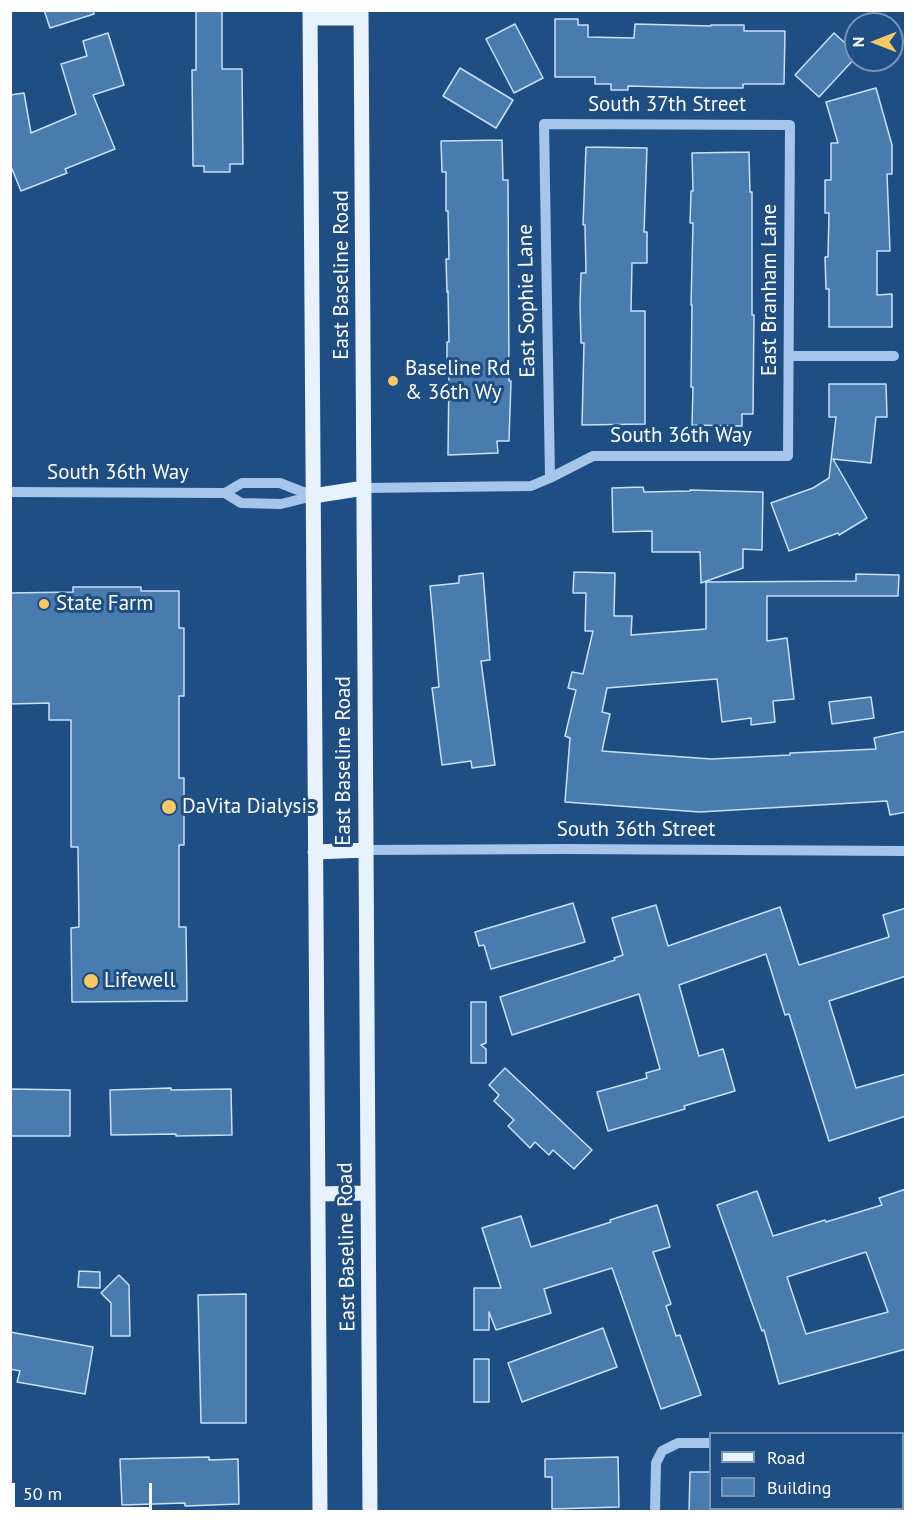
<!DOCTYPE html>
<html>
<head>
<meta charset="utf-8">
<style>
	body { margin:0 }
	#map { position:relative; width:916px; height:1522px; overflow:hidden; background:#1e4e83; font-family:"PT Sans",sans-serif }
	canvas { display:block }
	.frame { position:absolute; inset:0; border:12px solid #fff; pointer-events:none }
	.legend { position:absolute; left:709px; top:1432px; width:195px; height:78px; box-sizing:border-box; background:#1e4e83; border:2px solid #7895b5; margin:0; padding:8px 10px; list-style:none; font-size:18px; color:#fff }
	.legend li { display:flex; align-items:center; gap:12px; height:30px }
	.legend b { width:30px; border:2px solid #7895b5 }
	.north { position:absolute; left:844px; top:12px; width:60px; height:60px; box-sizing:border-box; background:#1e4e83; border:2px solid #7895b5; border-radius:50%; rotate:270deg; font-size:16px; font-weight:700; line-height:24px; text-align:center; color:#fff }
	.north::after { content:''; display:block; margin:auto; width:21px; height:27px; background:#f9c863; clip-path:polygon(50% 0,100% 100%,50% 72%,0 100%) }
	.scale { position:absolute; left:12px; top:1483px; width:140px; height:27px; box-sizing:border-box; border:3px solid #fff; border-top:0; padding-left:8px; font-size:18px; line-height:21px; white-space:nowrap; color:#fff; -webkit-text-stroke:4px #1e4e83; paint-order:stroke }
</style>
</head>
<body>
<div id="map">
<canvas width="916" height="1522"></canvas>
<div class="frame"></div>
<ul class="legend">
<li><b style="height:8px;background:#e8f1fe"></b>Road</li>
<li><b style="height:16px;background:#4a7bae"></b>Building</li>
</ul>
<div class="north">N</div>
<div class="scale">50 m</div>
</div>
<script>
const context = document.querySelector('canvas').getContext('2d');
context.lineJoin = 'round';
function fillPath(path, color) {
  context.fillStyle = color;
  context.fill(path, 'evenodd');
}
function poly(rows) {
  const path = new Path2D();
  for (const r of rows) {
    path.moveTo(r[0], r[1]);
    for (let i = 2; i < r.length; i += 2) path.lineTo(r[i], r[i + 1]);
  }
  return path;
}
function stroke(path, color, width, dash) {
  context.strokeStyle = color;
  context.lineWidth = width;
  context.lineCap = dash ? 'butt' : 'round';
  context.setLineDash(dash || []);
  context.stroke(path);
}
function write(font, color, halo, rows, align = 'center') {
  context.font = font + ' "PT Sans",sans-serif';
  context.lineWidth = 6;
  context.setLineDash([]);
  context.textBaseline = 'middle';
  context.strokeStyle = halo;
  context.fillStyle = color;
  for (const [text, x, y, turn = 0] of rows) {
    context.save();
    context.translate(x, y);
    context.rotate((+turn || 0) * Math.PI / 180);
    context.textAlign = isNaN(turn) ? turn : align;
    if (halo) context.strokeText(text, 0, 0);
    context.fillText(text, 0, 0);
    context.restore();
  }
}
const building = poly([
	[44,10,93,10,94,14,50,28,44,10],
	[196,10,222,10,222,69,242,69,243,164,230,164,230,172,204,172,204,166,193,166,192,70,196,70,196,10],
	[555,19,578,19,578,25,588,25,588,37,634,38,635,24,711,26,711,25,744,25,744,31,785,31,784,84,743,84,743,88,705,88,628,86,628,90,611,90,611,84,595,84,595,77,555,77,555,19],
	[515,24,543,78,514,93,486,39,515,24],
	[108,33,124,85,93,95,115,149,65,169,67,173,21,191,10,164,10,95,24,93,31,133,76,114,61,64,87,56,83,41,108,33],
	[834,33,856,53,856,57,819,97,795,75,834,33],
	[460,68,513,100,496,128,443,96,460,68],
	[876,88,892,145,892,174,887,174,890,251,877,251,877,295,892,294,892,327,829,327,829,289,826,289,825,257,828,257,829,213,825,213,825,180,831,180,831,143,838,143,826,102,876,88],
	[502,140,503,180,508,180,509,381,511,381,509,441,497,441,498,453,448,455,449,374,447,374,447,342,449,342,448,291,447,292,446,259,449,259,448,211,446,211,446,172,442,172,441,141,502,140],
	[586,147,647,148,644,232,647,232,647,263,632,263,631,311,645,311,645,424,582,425,584,343,581,343,580,305,581,273,586,273,585,225,583,225,586,147],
	[749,152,750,192,752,192,752,315,754,315,753,414,742,414,742,426,692,425,693,387,691,387,692,305,691,305,693,223,690,223,691,191,693,191,692,153,749,152],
	[829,384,886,384,887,417,876,417,871,463,833,459,867,518,839,535,838,533,789,551,771,503,813,488,829,478,836,417,829,417,829,384],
	[643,487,644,492,690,491,690,490,763,492,762,550,743,549,743,568,701,583,700,552,652,552,652,531,613,532,612,488,643,487],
	[574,572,615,573,614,616,632,616,631,635,706,629,706,582,856,581,856,574,899,575,898,596,767,596,767,641,787,638,794,699,773,701,775,722,751,725,751,718,722,722,717,679,607,688,602,712,610,714,602,751,711,759,790,755,790,753,876,749,874,738,906,731,906,812,890,815,887,801,700,812,565,802,570,738,565,736,576,690,568,688,572,672,583,674,593,631,585,631,586,593,573,593,574,572],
	[483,573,490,660,481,661,495,765,472,768,471,761,442,765,432,688,439,687,430,586,459,583,459,576,483,573],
	[73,587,141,587,141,591,179,591,179,628,184,628,184,696,179,696,179,778,184,778,184,845,179,845,179,927,186,927,187,1001,72,1002,71,928,79,927,78,847,71,847,71,720,49,720,49,703,10,704,10,593,73,592,73,587],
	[871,697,874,718,832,724,829,702,871,697],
	[573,903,585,942,491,969,484,945,479,946,475,932,573,903],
	[656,905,668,946,780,907,799,965,889,937,883,915,906,908,906,976,829,1001,856,1088,906,1074,906,1116,829,1141,789,1014,785,1015,766,954,679,985,699,1056,723,1049,735,1091,684,1106,685,1109,608,1131,597,1092,647,1078,646,1073,660,1069,639,994,512,1035,500,997,615,960,614,958,623,955,612,918,656,905],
	[471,1002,486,1002,486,1043,481,1045,486,1049,486,1063,471,1063,471,1002],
	[505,1068,592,1150,574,1169,553,1150,549,1155,535,1142,530,1148,508,1126,514,1120,494,1101,499,1095,489,1085,505,1068],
	[171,1088,171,1090,231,1089,232,1135,176,1136,176,1134,111,1135,110,1090,171,1088],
	[10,1089,70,1090,70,1136,10,1136,10,1089],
	[906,1189,906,1349,779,1384,764,1330,762,1331,717,1205,757,1191,773,1236,825,1220,826,1222,882,1205,879,1198,906,1189],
	[866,1252,888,1312,806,1334,787,1277,866,1252],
	[657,1205,670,1247,653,1252,671,1304,666,1306,676,1336,680,1335,701,1395,661,1409,612,1268,544,1289,551,1313,496,1330,489,1312,489,1330,474,1330,474,1288,501,1288,482,1228,521,1216,531,1247,611,1222,610,1220,657,1205],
	[79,1271,100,1272,100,1288,78,1287,79,1271],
	[119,1275,129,1285,130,1336,111,1336,111,1303,101,1293,119,1275],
	[246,1294,246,1423,201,1423,198,1295,246,1294],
	[603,1328,617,1367,522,1402,508,1363,603,1328],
	[10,1332,93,1347,85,1394,17,1382,20,1371,10,1369,10,1332],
	[474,1359,489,1359,489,1402,474,1402,474,1359],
	[209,1457,209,1460,238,1459,239,1504,185,1506,185,1503,122,1505,120,1459,209,1457],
	[618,1457,619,1507,552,1509,552,1477,545,1477,545,1459,618,1457],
	[690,1472,711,1472,711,1512,689,1512,690,1472]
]);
fillPath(building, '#4a7bae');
stroke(building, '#c9e0f7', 1.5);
stroke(poly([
	[789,356,894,356],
	[364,488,531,486,550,478,593,456,788,456,790,125,544,124,550,478],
	[10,492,225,493,242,483,280,483,313,496],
	[225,493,241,503,281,504,313,496],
	[366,850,566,849,906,851],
	[902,1445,906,1445],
	[655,1512,656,1463,662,1451,678,1443,710,1443]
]), '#a5c6ea', 10);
stroke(poly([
	[310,10,320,1512],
	[361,10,370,1512],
	[310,18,361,18],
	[313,496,364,488],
	[315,852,366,850],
	[319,1194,367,1193]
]), '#e8f1fe', 15);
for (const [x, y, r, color] of [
	[393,381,6,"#f9c863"],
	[44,604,6,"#f9c863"],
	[169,807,8,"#f9c863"],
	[91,981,8,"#f9c863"]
]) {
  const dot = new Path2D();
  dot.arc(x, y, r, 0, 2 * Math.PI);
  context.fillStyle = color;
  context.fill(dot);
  stroke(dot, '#1e4e83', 2);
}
write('21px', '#fff', '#1e4e83', [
	["South 37th Street",667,105],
	["East Baseline Road",342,275,-90],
	["East Branham Lane",770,290,-90],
	["East Sophie Lane",527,301,-91],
	["South 36th Way",681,436],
	["South 36th Way",118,473],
	["East Baseline Road",344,761,-90],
	["South 36th Street",636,830],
	["East Baseline Road",347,1247,-91]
]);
write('21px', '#fff', '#1e4e83', [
	["Baseline Rd",405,369],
	["& 36th Wy",405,393],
	["State Farm",56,604],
	["DaVita Dialysis",182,807],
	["Lifewell",104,981]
], 'left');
</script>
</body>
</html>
